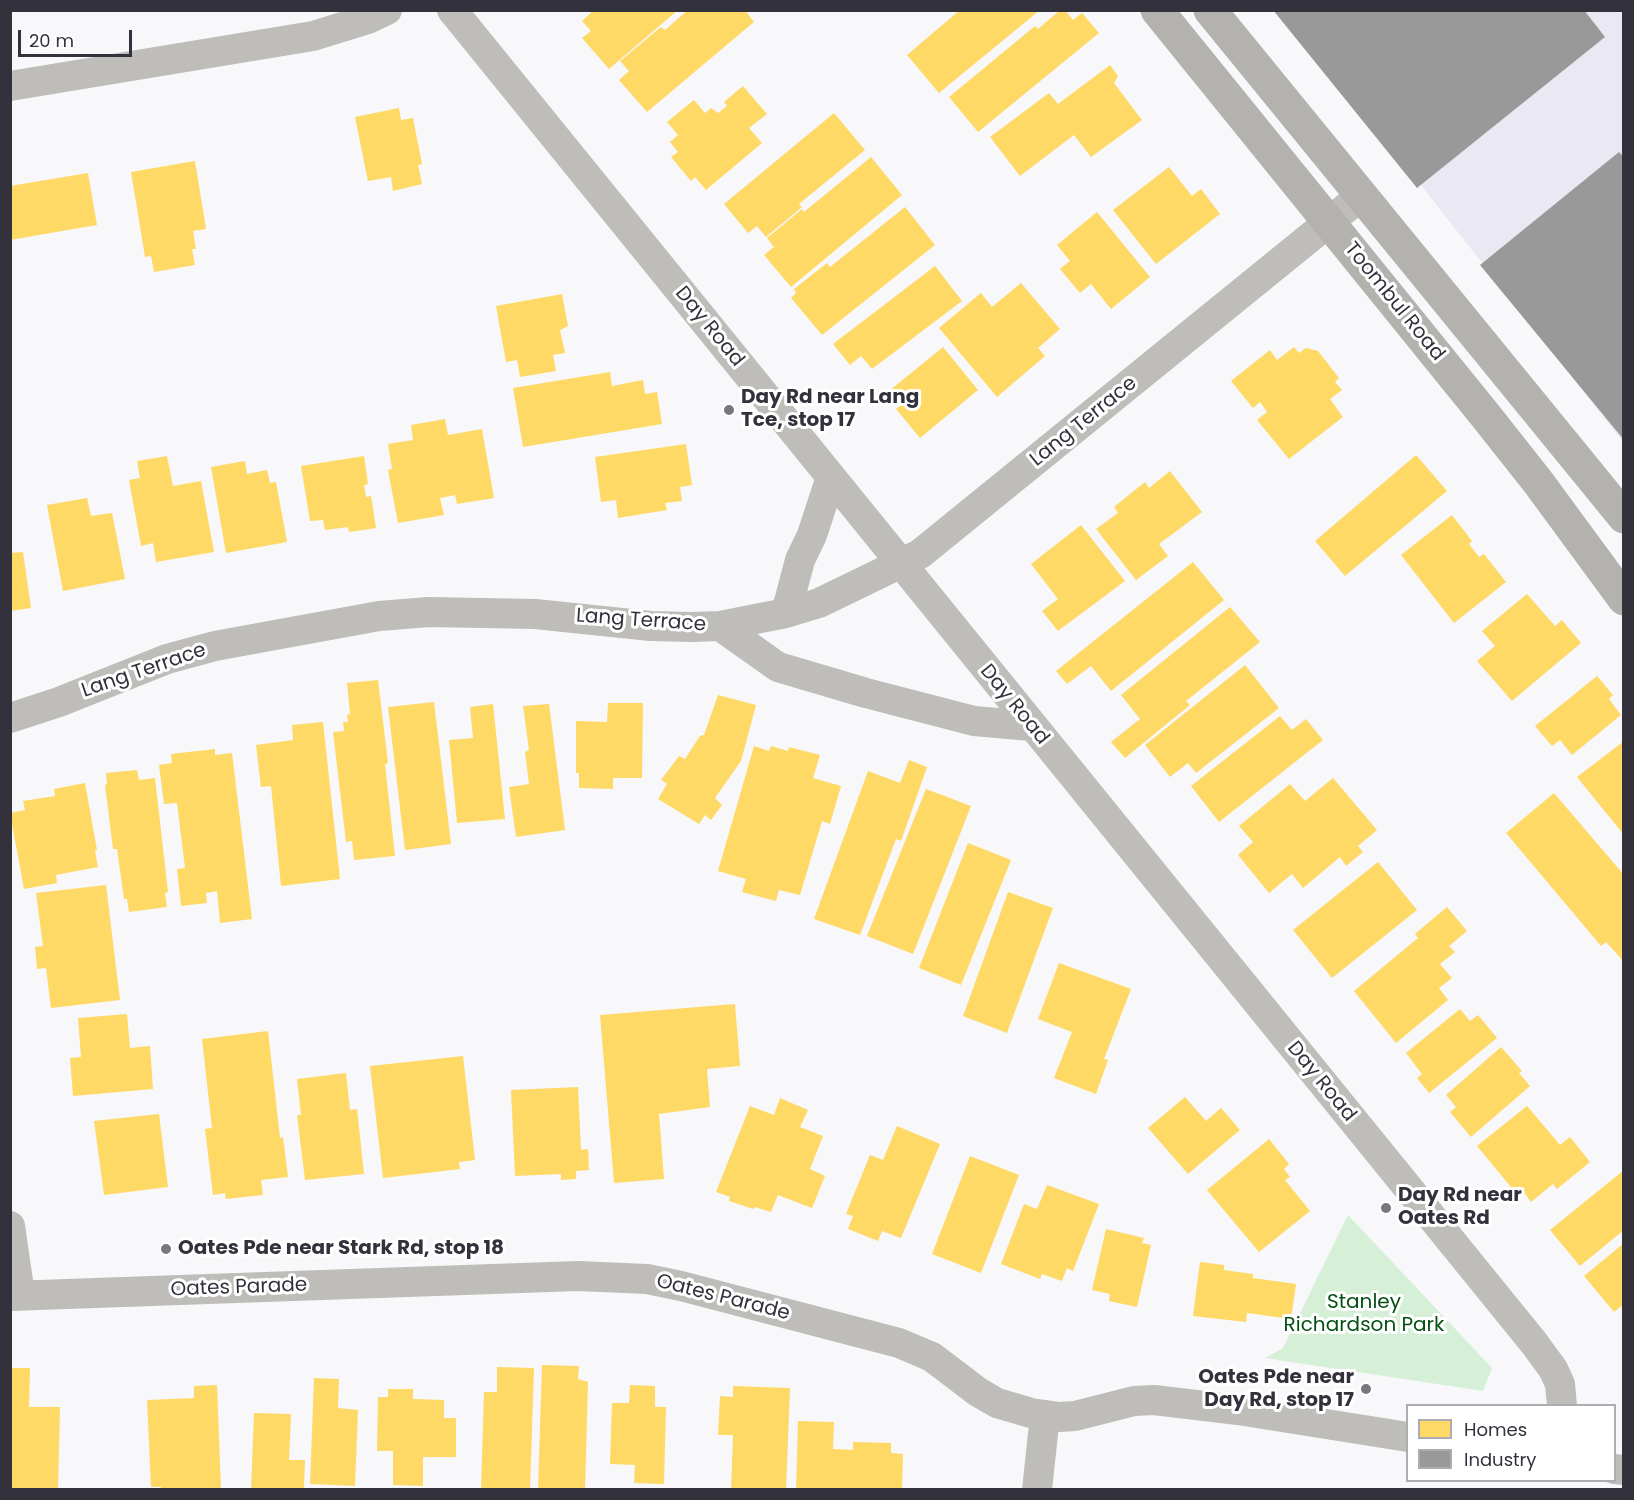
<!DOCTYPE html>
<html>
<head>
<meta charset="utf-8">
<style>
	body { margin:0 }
	#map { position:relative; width:1634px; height:1500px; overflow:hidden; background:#f8f7fa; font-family:Poppins,sans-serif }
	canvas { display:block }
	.frame { position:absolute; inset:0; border:12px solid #33313c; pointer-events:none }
	.legend { position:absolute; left:1406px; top:1404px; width:210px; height:78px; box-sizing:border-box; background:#fff; border:2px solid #adadb1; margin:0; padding:8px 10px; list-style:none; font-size:18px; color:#33313c }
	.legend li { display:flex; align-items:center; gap:12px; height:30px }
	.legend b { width:30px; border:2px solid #adadb1 }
	.scale { position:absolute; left:18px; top:30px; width:114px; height:27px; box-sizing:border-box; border:3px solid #33313c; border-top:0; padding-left:8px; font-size:18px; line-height:21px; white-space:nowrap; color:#33313c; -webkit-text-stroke:4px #fff; paint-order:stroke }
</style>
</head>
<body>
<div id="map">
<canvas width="1634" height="1500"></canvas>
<div class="frame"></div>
<ul class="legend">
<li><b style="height:16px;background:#ffd966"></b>Homes</li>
<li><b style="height:16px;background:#999"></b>Industry</li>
</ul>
<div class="scale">20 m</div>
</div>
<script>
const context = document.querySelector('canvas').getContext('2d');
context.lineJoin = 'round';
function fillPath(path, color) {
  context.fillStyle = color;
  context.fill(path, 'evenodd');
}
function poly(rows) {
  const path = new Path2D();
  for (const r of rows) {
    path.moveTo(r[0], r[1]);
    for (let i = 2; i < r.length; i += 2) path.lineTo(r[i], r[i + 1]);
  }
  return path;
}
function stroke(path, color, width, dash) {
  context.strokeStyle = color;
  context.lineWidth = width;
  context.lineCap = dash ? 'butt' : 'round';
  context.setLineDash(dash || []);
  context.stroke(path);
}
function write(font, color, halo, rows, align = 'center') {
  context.font = font + ' Poppins,sans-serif';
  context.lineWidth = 6;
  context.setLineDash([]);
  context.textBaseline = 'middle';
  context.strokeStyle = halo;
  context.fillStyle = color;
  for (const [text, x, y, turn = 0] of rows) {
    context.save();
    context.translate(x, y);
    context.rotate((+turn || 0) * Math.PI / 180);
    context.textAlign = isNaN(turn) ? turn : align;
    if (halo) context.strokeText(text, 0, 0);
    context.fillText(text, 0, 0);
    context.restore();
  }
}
fillPath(poly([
	[1284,11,1623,11,1623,442]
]), '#eae9f3');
fillPath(poly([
	[1348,1215,1492,1368,1483,1391,1265,1358,1283,1348]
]), '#d6efd7');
fillPath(poly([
	[594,10,678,10,609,69,582,38,591,31,582,21],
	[688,10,745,10,754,22,647,112,619,80,629,71,620,61,661,27,665,30],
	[960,10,1040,10,939,93,907,55],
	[1060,10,1065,10,1073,20,1082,13,1099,33,978,132,949,97,1035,26,1038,29],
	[1110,65,1118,76,1114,83,1142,120,1091,157,1074,135,1020,176,990,137,1049,93,1058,104],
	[743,86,767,114,749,128,762,143,706,190,695,177,691,181,671,157,678,152,670,142,678,135,667,122,694,100,705,113,711,108,718,113,727,106,724,102],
	[399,108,401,120,413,118,422,164,418,165,422,184,393,191,391,177,368,181,355,117],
	[834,113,865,150,799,204,802,207,766,237,757,226,748,233,724,204],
	[871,157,902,195,791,287,764,255,774,247,767,238,802,209,804,212],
	[195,161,206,229,193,231,196,249,192,249,195,265,154,272,151,256,145,257,131,172],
	[1169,167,1192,196,1201,189,1220,214,1156,264,1113,210],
	[88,173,97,225,10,240,10,186],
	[905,207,935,245,822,335,791,298,796,293,794,289,827,263,830,267],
	[1097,212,1150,277,1111,309,1091,284,1080,293,1060,269,1070,261,1057,245],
	[935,266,962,301,872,369,861,356,850,365,833,344],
	[1021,283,1060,329,1038,348,1045,356,997,397,939,328,981,293,992,307],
	[562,294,568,326,560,330,565,353,553,355,556,371,520,377,517,360,506,362,496,306],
	[943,347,978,390,920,438,896,409,901,405,889,391],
	[1294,347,1299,353,1306,348,1318,351,1339,378,1335,382,1342,390,1330,399,1343,417,1289,459,1257,420,1267,412,1260,402,1253,408,1231,381,1270,350,1277,360],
	[610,372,612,386,643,380,645,394,657,392,662,424,523,447,513,388],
	[445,419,448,435,482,429,494,498,457,504,455,495,440,498,444,515,398,523,388,470,392,469,388,444,413,440,411,425],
	[686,444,692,485,680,487,682,501,665,503,667,510,618,518,616,500,601,502,595,457],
	[1416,455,1447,491,1345,576,1315,541],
	[167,456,173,486,201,481,214,552,156,562,153,543,141,546,129,480,140,478,137,461],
	[364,456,368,484,364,485,366,497,371,496,376,528,349,532,348,527,325,530,323,520,310,521,301,466],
	[245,461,247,474,267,470,270,483,276,482,287,542,226,553,211,467],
	[1170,471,1202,512,1159,544,1168,556,1136,580,1096,529,1118,513,1114,507,1145,482,1149,488],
	[87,498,91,516,112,513,125,579,63,591,47,505],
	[1452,515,1472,541,1469,544,1479,557,1484,554,1506,582,1454,623,1401,555],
	[1081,525,1125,581,1058,631,1042,611,1058,599,1031,564],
	[23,552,31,608,10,611,10,553],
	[1193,562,1224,600,1111,691,1091,666,1067,684,1056,671],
	[1527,594,1555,626,1562,620,1581,643,1512,701,1477,661,1495,646,1482,631],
	[1230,607,1260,642,1186,701,1190,705,1125,758,1111,742,1140,719,1121,695],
	[1245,665,1279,708,1196,773,1188,763,1170,777,1145,745],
	[1597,676,1613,695,1609,699,1621,715,1572,755,1560,740,1552,746,1535,726],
	[378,680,388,763,385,764,395,856,354,860,352,841,346,842,333,732,344,731,343,722,348,722,347,715,350,714,347,683],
	[718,695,756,705,741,761,715,798,722,805,711,820,705,815,699,824,658,799,667,784,661,780,679,756,685,759,700,736,704,735],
	[434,702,451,844,405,850,388,707],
	[608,703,643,703,642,778,613,778,613,789,579,788,579,773,576,773,576,721,607,722],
	[493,704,505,819,457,823,449,740,473,738,470,707],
	[549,704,565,830,516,837,509,787,529,784,525,752,529,750,523,706],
	[1280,716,1292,730,1306,719,1323,740,1219,822,1191,786],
	[323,722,340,879,281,886,271,786,261,787,256,745,293,740,292,725],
	[1624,741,1624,835,1577,777],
	[754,746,769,751,771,746,788,751,789,747,820,755,813,778,841,786,830,824,822,821,800,895,779,890,776,901,742,892,746,879,718,871],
	[215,749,215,755,232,753,252,919,220,923,217,891,206,893,207,903,181,906,177,869,185,868,177,803,164,804,159,765,172,763,171,754],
	[909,760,927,767,901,841,896,839,860,935,814,919,868,771,900,783],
	[137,770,139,780,155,778,168,892,165,893,167,907,129,912,127,899,124,899,117,849,113,849,105,785,107,784,106,773],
	[1333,778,1377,830,1358,846,1363,852,1346,866,1340,857,1303,888,1292,874,1269,893,1238,855,1253,842,1239,826,1290,784,1305,801],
	[85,783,97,850,95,851,98,867,56,875,57,883,24,889,10,813,25,810,23,801,55,796,54,789],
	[926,789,971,806,913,954,867,936],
	[1554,793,1624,875,1624,962,1606,942,1601,946,1506,833],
	[968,843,1011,860,961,985,919,968],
	[1378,862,1417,910,1332,978,1293,930],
	[106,885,120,1000,51,1008,46,968,37,969,35,947,43,946,36,893],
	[1008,892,1053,908,1007,1033,963,1016],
	[1447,907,1467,931,1449,946,1455,952,1440,964,1452,978,1439,988,1448,1000,1396,1043,1354,991,1418,938,1415,934],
	[1059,963,1131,989,1104,1059,1108,1060,1096,1094,1054,1078,1072,1032,1038,1019],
	[735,1004,740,1066,707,1069,710,1107,659,1114,664,1179,614,1183,600,1015],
	[1460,1009,1470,1021,1478,1015,1497,1038,1429,1093,1417,1078,1422,1074,1406,1053],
	[127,1014,130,1048,150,1046,153,1089,73,1096,70,1058,81,1057,78,1018],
	[268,1031,280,1138,283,1137,288,1177,261,1180,263,1195,226,1199,225,1193,213,1195,205,1129,212,1128,202,1039],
	[1501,1047,1522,1071,1519,1073,1530,1086,1471,1137,1450,1112,1456,1107,1446,1095],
	[463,1056,475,1160,459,1162,460,1169,383,1178,370,1066],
	[346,1073,350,1110,357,1109,364,1174,305,1180,297,1115,301,1115,297,1079],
	[578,1087,581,1150,588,1149,589,1170,576,1171,576,1179,561,1180,561,1174,515,1176,511,1090],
	[1185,1097,1206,1121,1221,1108,1240,1130,1188,1174,1148,1128],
	[780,1098,808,1110,800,1127,823,1136,810,1169,825,1176,812,1208,778,1195,771,1212,755,1207,753,1209,729,1201,730,1197,716,1192,750,1106,774,1115],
	[1527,1106,1560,1145,1570,1137,1590,1162,1557,1189,1553,1184,1531,1202,1520,1187,1515,1192,1477,1146],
	[159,1114,168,1187,104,1195,94,1121],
	[897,1126,940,1144,901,1238,882,1231,878,1241,848,1229,853,1216,846,1214,870,1155,883,1160],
	[1269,1139,1289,1164,1284,1169,1290,1177,1285,1180,1310,1211,1259,1252,1207,1190],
	[970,1156,1019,1175,981,1273,932,1254],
	[1624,1170,1624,1230,1580,1266,1550,1230],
	[1047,1185,1099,1204,1073,1271,1067,1268,1062,1281,1042,1274,1040,1279,1001,1264,1024,1204,1037,1209],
	[1106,1229,1144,1238,1142,1243,1151,1245,1137,1307,1109,1301,1110,1294,1092,1290],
	[1624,1243,1624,1304,1614,1312,1584,1276],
	[1200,1262,1224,1265,1224,1270,1253,1274,1253,1278,1296,1284,1291,1319,1247,1313,1246,1322,1193,1316],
	[542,1365,579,1366,578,1379,588,1382,585,1490,538,1490],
	[497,1367,534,1368,530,1490,481,1490,484,1392,497,1392],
	[10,1368,30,1368,29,1407,60,1407,58,1490,10,1490],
	[314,1378,339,1379,338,1408,358,1410,355,1486,310,1484],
	[217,1385,221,1490,161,1490,161,1487,151,1487,147,1400,194,1398,194,1386],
	[630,1385,655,1386,655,1407,666,1407,664,1484,634,1483,635,1465,610,1464,612,1403,629,1403],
	[733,1386,790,1388,786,1490,731,1490,733,1435,718,1435,720,1396,733,1397],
	[388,1389,413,1389,413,1399,444,1400,444,1418,456,1418,456,1457,423,1457,423,1486,393,1485,393,1451,377,1451,378,1397,388,1397],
	[254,1413,291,1414,289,1460,305,1460,304,1490,251,1490],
	[798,1421,834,1422,833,1449,853,1450,853,1442,891,1443,891,1453,903,1454,902,1490,796,1490]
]), '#ffd966');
fillPath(poly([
	[1273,10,1584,10,1605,37,1417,188],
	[1619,152,1624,157,1624,440,1480,265]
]), '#999');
stroke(poly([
	[452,10,1534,1343,1553,1369,1560,1384,1562,1406],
	[10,86,313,36,368,19,387,10],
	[786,613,800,560,812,535,831,477],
	[720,626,778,667,866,693,974,721,1031,726],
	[10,718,59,702,167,659,215,646,379,616,429,612,535,614,651,626,691,627,720,626,786,613,819,603,920,554,1361,196],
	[10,1226,20,1295],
	[10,1296,578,1276,647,1279,681,1286,899,1343,932,1357,978,1392,997,1403,1031,1413,1059,1417,1075,1416,1134,1401,1154,1400,1238,1410,1408,1437],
	[1614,1469,1624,1470],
	[1037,1490,1045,1415]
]), '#bfbdba', 30);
stroke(poly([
	[1157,10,1485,415,1538,482,1624,599],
	[1210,10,1624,517]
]), '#b4b2ae', 33);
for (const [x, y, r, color] of [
	[729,410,6,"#78767e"],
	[1386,1208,6,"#78767e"],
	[166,1249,6,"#78767e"],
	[1366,1389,6,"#78767e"]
]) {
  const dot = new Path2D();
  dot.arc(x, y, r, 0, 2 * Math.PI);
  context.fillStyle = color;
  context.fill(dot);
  stroke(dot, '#fff', 2);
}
write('20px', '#33313c', '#fff', [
	["Toombul Road",1394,302,51],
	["Day Road",709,327,51],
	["Lang Terrace",1084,422,-39],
	["Lang Terrace",641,621,4],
	["Lang Terrace",144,671,-19],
	["Day Road",1014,705,51],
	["Day Road",1321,1082,51],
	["Oates Parade",239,1288,-2],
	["Oates Parade",723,1298,14]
]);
write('bold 20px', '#33313c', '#fff', [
	["Day Rd near Lang",741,398],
	["Tce, stop 17",741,421],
	["Day Rd near",1398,1196],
	["Oates Rd",1398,1219],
	["Oates Pde near Stark Rd, stop 18",178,1249],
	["Oates Pde near",1354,1378,"right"],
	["Day Rd, stop 17",1354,1401,"right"]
], 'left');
write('20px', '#044f13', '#fff', [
	["Stanley",1364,1303],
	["Richardson Park",1364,1326]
]);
</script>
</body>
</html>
